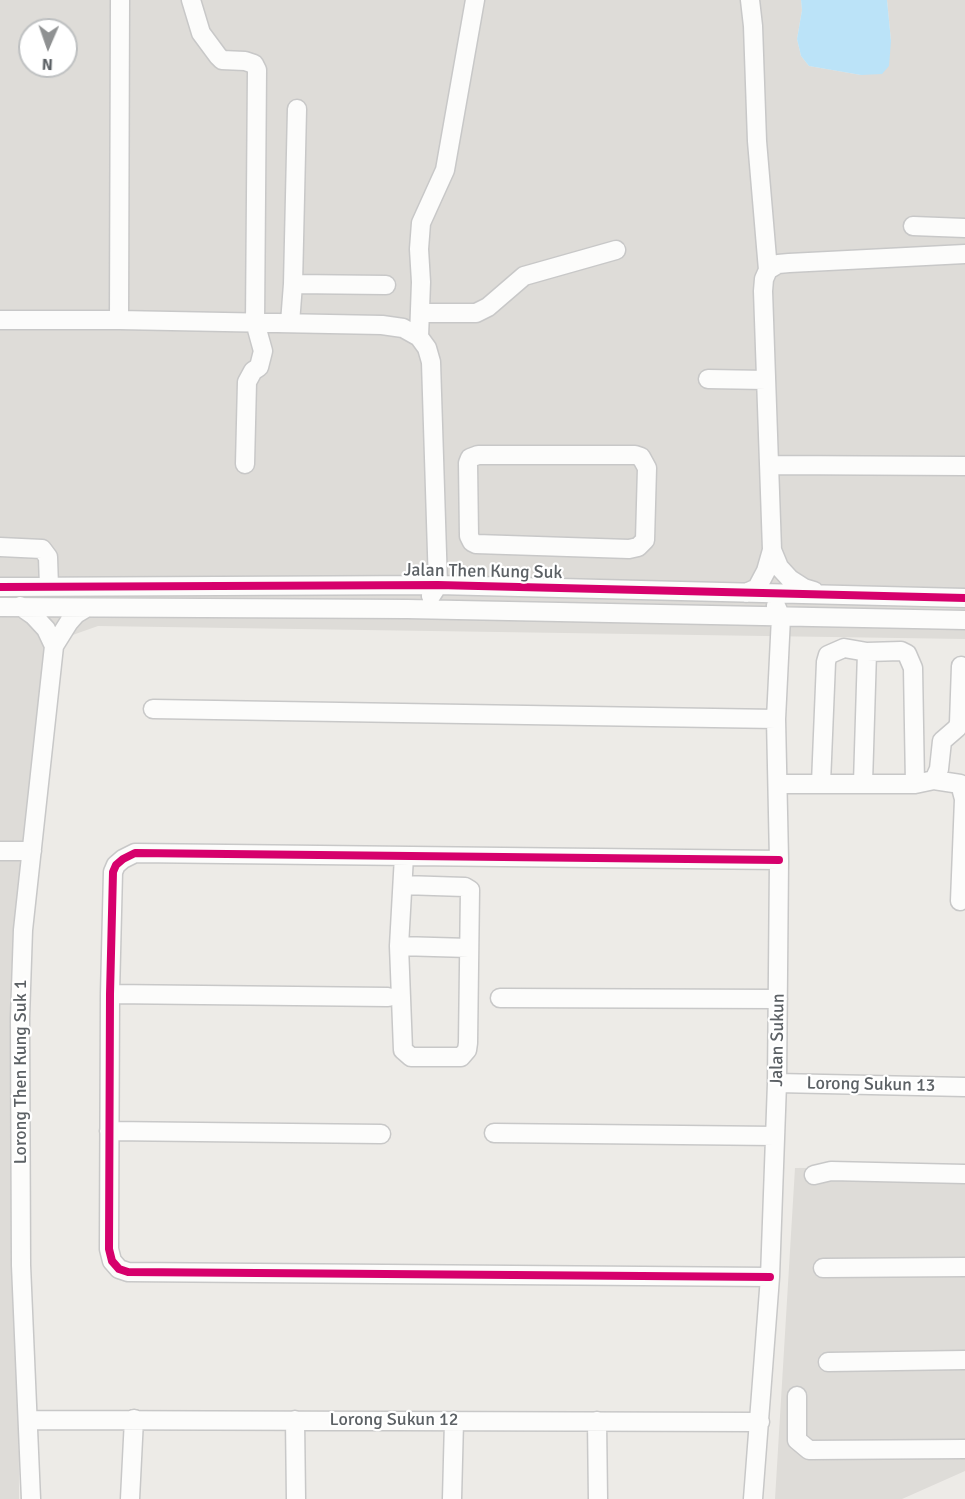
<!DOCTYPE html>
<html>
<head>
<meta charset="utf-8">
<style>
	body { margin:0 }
	#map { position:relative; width:965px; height:1499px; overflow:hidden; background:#edebe7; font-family:Signika,sans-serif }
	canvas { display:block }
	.north { position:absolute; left:18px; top:18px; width:60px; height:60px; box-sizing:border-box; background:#fff; border:2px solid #bec0c1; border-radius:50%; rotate:182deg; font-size:16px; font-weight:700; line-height:24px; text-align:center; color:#5c6165 }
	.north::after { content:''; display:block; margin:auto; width:21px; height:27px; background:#8f9192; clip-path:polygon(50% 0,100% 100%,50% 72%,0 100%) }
</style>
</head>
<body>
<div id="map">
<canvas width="965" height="1499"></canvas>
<div class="north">N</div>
</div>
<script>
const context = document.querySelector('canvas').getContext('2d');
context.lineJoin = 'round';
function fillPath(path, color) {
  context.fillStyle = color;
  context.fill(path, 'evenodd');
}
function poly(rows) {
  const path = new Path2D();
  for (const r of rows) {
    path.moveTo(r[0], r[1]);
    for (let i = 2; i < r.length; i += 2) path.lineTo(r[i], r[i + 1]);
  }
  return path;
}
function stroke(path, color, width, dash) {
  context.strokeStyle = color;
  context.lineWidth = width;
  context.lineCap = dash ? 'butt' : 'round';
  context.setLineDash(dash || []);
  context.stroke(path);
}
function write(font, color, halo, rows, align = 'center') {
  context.font = font + ' Signika,sans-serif';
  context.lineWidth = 4.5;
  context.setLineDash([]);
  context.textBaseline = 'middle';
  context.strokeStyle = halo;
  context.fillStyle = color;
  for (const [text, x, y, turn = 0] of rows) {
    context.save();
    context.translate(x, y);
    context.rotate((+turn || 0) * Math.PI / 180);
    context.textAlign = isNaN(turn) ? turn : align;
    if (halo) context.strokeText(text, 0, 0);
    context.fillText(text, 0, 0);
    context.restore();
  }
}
fillPath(poly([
	[0,0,801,0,802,10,797,39,801,56,809,66,861,75,891,41,887,0,965,0,965,639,98,626,50,643,18,960,19,1499,0,1499],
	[30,30,66,30,66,66,30,66],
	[965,1167,965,1471,902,1499,775,1499,795,1168]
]), '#dedcd8');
fillPath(poly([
	[801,0,887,0,891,41,889,66,882,74,861,75,809,66,801,56,797,39,802,10]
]), '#bbe3f8');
const minor = poly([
	[191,0,201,33,218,56,222,60,245,61,254,64,257,70,255,322,263,351,259,367,253,371,247,382,245,464],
	[750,0,753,26,757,141,768,270],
	[913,226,965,228],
	[293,284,386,285],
	[420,313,476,313,488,307,524,276,616,250],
	[0,320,119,320,382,325,403,328,419,337,427,348,431,362,438,585,431,596],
	[119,320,120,0],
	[290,323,293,284,297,109],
	[419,337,421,282,419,249,421,223,445,170,475,0],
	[708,379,766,380],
	[478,455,635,455,641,457,647,468,645,540,638,547,629,549,476,544,472,542,469,536,468,463,470,458,478,455],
	[769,465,965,466],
	[0,547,42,549,48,557,49,587],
	[772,550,779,567,790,579,804,588,814,591],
	[0,587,438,585,965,598],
	[746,593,757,588,766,571,772,550,763,291,764,279,768,270,778,264,789,263,965,254],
	[20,606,33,615,46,629,54,646],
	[0,607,407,609,965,620],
	[867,652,901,651,907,654,913,668,915,784],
	[153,709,776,719],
	[934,780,960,784,964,799,960,901],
	[821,783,826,662,828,655,844,648,867,652,863,783],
	[778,784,915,784,934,780,939,769,942,741,957,728,959,723,961,666],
	[0,851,32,851],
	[403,885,465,887,470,890,468,1043,467,1050,461,1057,411,1057,403,1050,399,946,404,856],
	[399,946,469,948],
	[110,994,388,997],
	[500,998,778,999],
	[777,1083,965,1087],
	[109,1131,381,1134],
	[494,1133,775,1136],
	[814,1175,831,1171,965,1174],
	[823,1268,965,1267],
	[770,1277,128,1272,119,1269,112,1261,109,1249,110,994,113,872,116,865,123,859,135,853,779,860],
	[828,1362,965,1360],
	[797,1396,797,1440,809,1450,965,1449],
	[28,1420,760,1422],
	[295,1420,296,1499],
	[597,1421,598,1499],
	[31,1499,21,1265,20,1018,23,930,54,646,69,622,76,614,86,608],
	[130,1499,134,1419],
	[452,1499,454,1421],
	[753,1499,770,1277,777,1083,779,860,776,719,781,617,776,606]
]);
stroke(minor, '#c8c8c8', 21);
stroke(minor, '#fcfcfb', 18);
stroke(poly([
	[0,587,438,585,965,598],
	[770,1277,128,1272,119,1269,112,1261,109,1249,110,994,113,872,116,865,123,859,135,853,779,860]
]), '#d6006c', 8);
write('18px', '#5c6165', '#fff', [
	["Jalan Then Kung Suk",483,572,1],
	["Jalan Sukun",778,1040,-89],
	["Lorong Then Kung Suk 1",21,1072,-90],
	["Lorong Sukun 13",871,1085,1],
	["Lorong Sukun 12",394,1420]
]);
</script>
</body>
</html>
